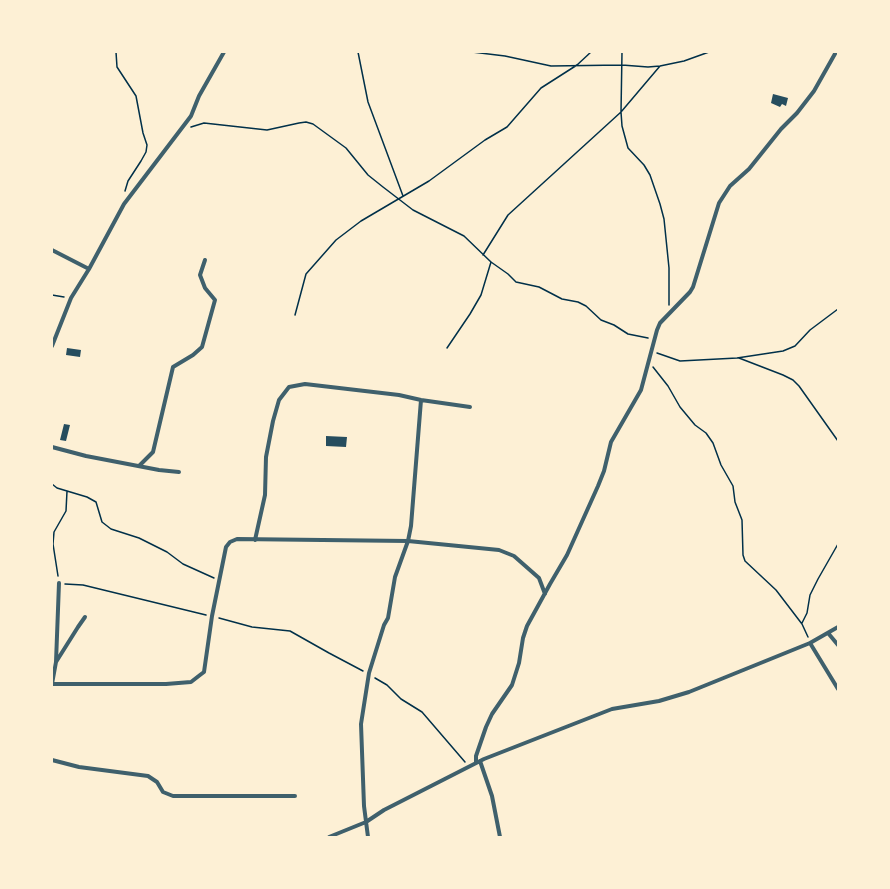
<!DOCTYPE html>
<html>
<head>
<meta charset="utf-8">
<style>
	body { margin:0 }
	#map { position:relative; width:890px; height:889px; overflow:hidden; background:#fdf0d5; font-family:"Zilla Slab",serif }
	canvas { display:block }
	.frame { position:absolute; inset:0; border:53px solid #fdf0d5; pointer-events:none }
</style>
</head>
<body>
<div id="map">
<canvas width="890" height="889"></canvas>
<div class="frame"></div>
</div>
<script>
const context = document.querySelector('canvas').getContext('2d');
context.lineJoin = 'round';
function fillPath(path, color) {
  context.fillStyle = color;
  context.fill(path, 'evenodd');
}
function poly(rows) {
  const path = new Path2D();
  for (const r of rows) {
    path.moveTo(r[0], r[1]);
    for (let i = 2; i < r.length; i += 2) path.lineTo(r[i], r[i + 1]);
  }
  return path;
}
function stroke(path, color, width, dash) {
  context.strokeStyle = color;
  context.lineWidth = width;
  context.lineCap = dash ? 'butt' : 'round';
  context.setLineDash(dash || []);
  context.stroke(path);
}
fillPath(poly([
	[773,94,788,98,786,106,782,104,780,107,771,103],
	[67,348,81,350,80,357,66,355],
	[64,424,70,425,66,441,60,440],
	[326,436,347,437,346,447,326,446]
]), '#264d5e');
stroke(poly([
	[116,52,117,67,136,96,143,133,147,145,146,152,141,161,128,181,125,191],
	[358,52,368,102,403,196],
	[472,52,505,56,551,66,622,65,648,67,660,66,684,61,709,52],
	[622,52,621,112,622,126,628,148,644,165,650,175,660,204,664,219,669,268,669,305],
	[191,127,204,123,267,130,299,123,306,122,313,124,346,148,368,175,383,187,413,210,464,236,491,262,508,274,516,282,539,287,562,299,578,302,586,306,601,320,614,325,628,334,648,338],
	[483,255,508,215,621,112,660,66],
	[52,295,64,297],
	[295,315,306,274,336,240,361,221,429,181,485,140,507,127,541,88,577,65,591,52],
	[447,348,470,314,481,295,491,262],
	[657,353,680,361,737,358,783,351,795,346,810,330,838,309],
	[739,358,783,375,793,380,799,386,838,441],
	[653,367,668,386,680,407,695,425,706,433,713,443,721,465,733,486,735,502,742,520,743,555,745,561,776,590,802,624,808,637],
	[52,484,57,488,87,497,96,502,102,522,111,529,139,538,167,552,183,564,214,578],
	[58,576,53,544,54,532,66,511,67,491],
	[65,584,83,585,206,615],
	[219,618,252,627,290,631,329,653,363,671],
	[802,623,807,613,810,595,818,579,838,544],
	[375,678,387,685,401,699,422,712,465,762]
]), '#003049', 1.5);
stroke(poly([
	[52,250,89,269],
	[52,346,71,298,89,269,124,204,191,116,199,96,224,52],
	[52,447,86,456,159,470,179,472],
	[139,466,153,452,173,367,193,355,202,347,215,300,205,288,200,275,205,260],
	[255,540,265,495,266,457,273,421,279,400,289,387,305,384,399,395,421,400,470,407],
	[828,633,838,645],
	[810,643,838,689],
	[56,662,59,583],
	[52,684,166,684,191,682,200,675,204,672,212,616,226,547,230,542,237,539,408,541,499,550,514,556,539,578,545,594],
	[52,684,56,662,78,627,85,617],
	[52,760,79,767,148,776,157,782,163,792,173,796,295,796],
	[480,761,492,796,500,837],
	[476,763,476,756,486,727,492,714,512,685,519,663,523,638,527,626,550,584,567,555,598,486,604,471,611,442,641,390,657,330,660,323,690,292,693,287,719,203,730,186,749,169,781,129,797,113,814,91,836,52],
	[329,837,366,822,384,810,484,759,612,709,659,701,689,692,810,643,838,627],
	[368,837,364,806,361,724,369,673,384,625,388,618,395,577,408,541,411,526,421,400]
]), '#3f606c', 4);
</script>
</body>
</html>
